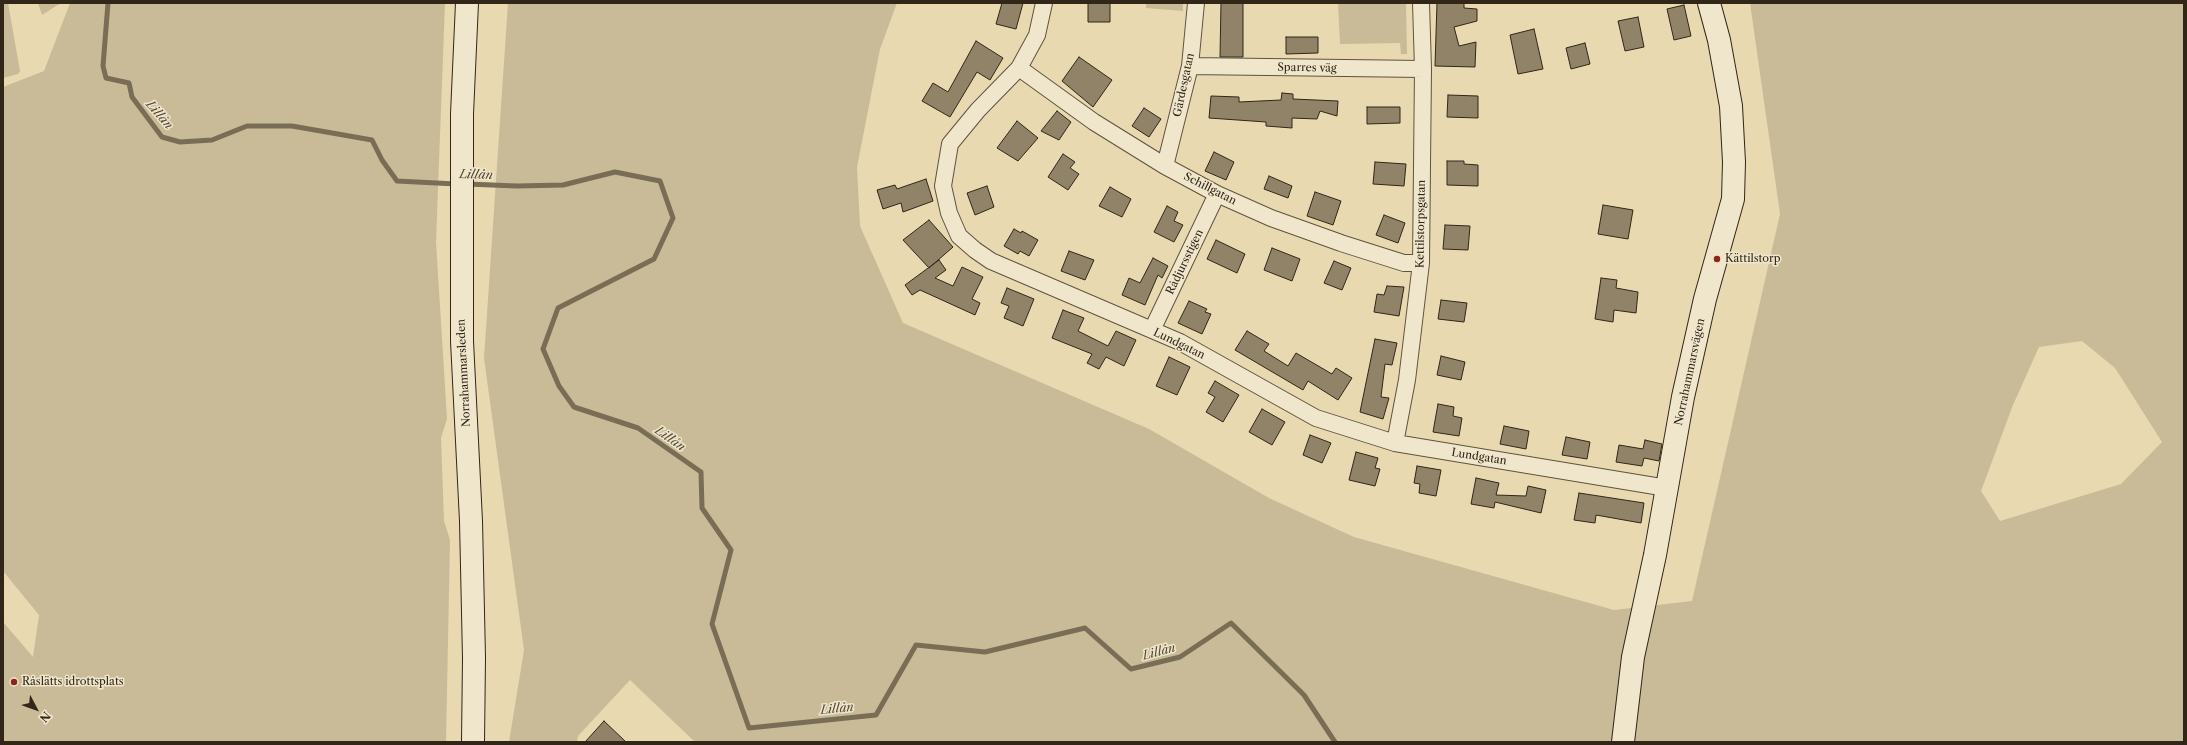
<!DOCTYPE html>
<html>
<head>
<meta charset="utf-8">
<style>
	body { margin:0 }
	#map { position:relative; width:2187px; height:745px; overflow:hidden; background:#e8d9b1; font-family:"Libre Caslon Text",serif }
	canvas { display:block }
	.frame { position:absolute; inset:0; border:4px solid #312618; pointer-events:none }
	.north { position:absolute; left:16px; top:689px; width:40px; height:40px; -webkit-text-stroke:3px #f0e6cc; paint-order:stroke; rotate:131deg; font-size:11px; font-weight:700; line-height:16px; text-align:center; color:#312618 }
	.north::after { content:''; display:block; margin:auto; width:14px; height:18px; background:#312618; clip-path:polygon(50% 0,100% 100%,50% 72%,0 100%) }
</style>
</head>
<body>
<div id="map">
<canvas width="2187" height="745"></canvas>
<div class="frame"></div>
<div class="north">N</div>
</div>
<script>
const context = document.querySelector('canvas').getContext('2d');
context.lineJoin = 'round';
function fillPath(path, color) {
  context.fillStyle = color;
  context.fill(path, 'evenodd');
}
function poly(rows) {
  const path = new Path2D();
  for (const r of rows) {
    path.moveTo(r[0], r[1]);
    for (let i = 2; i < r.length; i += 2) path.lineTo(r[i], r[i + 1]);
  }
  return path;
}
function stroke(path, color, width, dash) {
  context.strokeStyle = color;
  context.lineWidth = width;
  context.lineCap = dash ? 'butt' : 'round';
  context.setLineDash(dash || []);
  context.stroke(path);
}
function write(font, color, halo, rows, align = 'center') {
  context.font = font + ' "Libre Caslon Text",serif';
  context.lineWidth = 3;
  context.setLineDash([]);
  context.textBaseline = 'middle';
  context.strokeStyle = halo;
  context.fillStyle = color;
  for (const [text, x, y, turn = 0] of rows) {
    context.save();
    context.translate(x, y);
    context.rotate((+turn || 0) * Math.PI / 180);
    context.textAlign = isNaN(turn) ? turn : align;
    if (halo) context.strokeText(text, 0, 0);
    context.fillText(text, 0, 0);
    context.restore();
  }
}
fillPath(poly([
	[3,3,8,3,20,71,18,74,3,78],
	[38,3,61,3,42,15],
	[70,3,445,3,436,242,447,419,441,438,444,521,450,540,446,742,3,742,3,622,33,657,39,615,3,571,3,87,44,71],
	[508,3,897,3,880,49,857,167,860,226,903,323,1149,429,1269,498,1354,537,1614,610,1692,601,1780,214,1750,3,2184,3,2184,742,695,742,630,680,578,736,577,742,509,742,524,650,484,358],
	[2082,341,2115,368,2162,442,2121,484,2000,521,1981,491,2013,405,2039,347],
	[1146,3,1183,3,1183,11,1146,8],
	[1338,3,1406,3,1407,54,1401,54,1400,43,1340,44]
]), '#c9bb97');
stroke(poly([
	[108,3,103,66,106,78,129,83,132,97,162,137,180,142,212,140,247,126,292,126,372,140,382,160,397,181,456,184],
	[466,184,517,186,563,185,615,172,660,181,673,218,654,259,558,308,543,349,559,386,574,407,638,428,701,472,702,508,731,550,712,624,749,728,876,715,916,645,985,652,1085,628,1131,669,1180,657,1231,623,1304,695,1335,742]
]), '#7a6d55', 5);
const building = poly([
	[1002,3,1023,3,1016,29,996,24,1002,3],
	[1088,3,1110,3,1110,22,1088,22,1088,3],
	[1221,3,1243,3,1243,57,1220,57,1221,3],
	[1437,3,1464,3,1464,8,1477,9,1477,21,1454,27,1459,46,1476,42,1475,67,1435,66,1437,3],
	[1684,5,1691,36,1674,40,1667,9,1684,5],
	[1638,17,1644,47,1625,51,1618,21,1638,17],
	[1534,29,1543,69,1518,74,1510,35,1534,29],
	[1286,37,1318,37,1318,53,1286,54,1286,37],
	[976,41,1003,58,990,80,977,72,950,117,922,101,933,83,948,92,976,41],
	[1585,43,1590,64,1571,69,1566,48,1585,43],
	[1079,57,1112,80,1093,107,1062,81,1079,57],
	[1282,93,1293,94,1293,99,1338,101,1337,116,1320,111,1317,119,1292,118,1292,128,1266,126,1266,122,1209,118,1211,96,1239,97,1239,102,1281,100,1282,93],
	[1448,95,1478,96,1478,118,1447,117,1448,95],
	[1367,107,1400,107,1400,123,1367,124,1367,107],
	[1144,108,1161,119,1149,137,1132,126,1144,108],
	[1057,111,1071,122,1059,140,1041,131,1057,111],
	[1017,121,1038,138,1018,161,997,148,1017,121],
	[1214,152,1234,162,1226,180,1205,171,1214,152],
	[1063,154,1075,162,1070,168,1079,174,1068,190,1048,177,1063,154],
	[1447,161,1464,161,1464,164,1478,165,1478,186,1447,185,1447,161],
	[1375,162,1406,164,1404,186,1373,184,1375,162],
	[1269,176,1292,186,1288,198,1264,189,1269,176],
	[926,179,933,201,903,212,901,203,883,209,877,190,895,185,897,189,926,179],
	[987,186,994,207,975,215,967,193,987,186],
	[1110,187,1131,199,1122,217,1099,206,1110,187],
	[1315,192,1341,201,1333,225,1307,216,1315,192],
	[1603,205,1633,210,1628,239,1598,234,1603,205],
	[1167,206,1178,212,1174,221,1183,225,1174,242,1154,232,1167,206],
	[1384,215,1405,223,1398,243,1376,235,1384,215],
	[929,220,953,247,929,268,903,240,929,220],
	[1445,225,1470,226,1468,250,1443,249,1445,225],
	[1014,229,1021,233,1022,231,1038,240,1029,256,1020,251,1018,254,1004,246,1014,229],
	[1216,240,1245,254,1237,273,1207,259,1216,240],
	[1272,248,1300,259,1292,281,1264,270,1272,248],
	[1069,251,1094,260,1085,280,1061,271,1069,251],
	[1153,258,1168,266,1162,278,1158,275,1145,305,1122,295,1129,278,1140,283,1153,258],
	[939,260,946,270,935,278,953,286,962,267,983,277,972,299,980,303,975,315,920,290,912,295,905,285,939,260],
	[1334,261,1351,268,1342,290,1324,283,1334,261],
	[1601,278,1617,280,1616,288,1638,292,1636,313,1614,310,1613,322,1595,319,1601,278],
	[1387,286,1404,287,1399,316,1374,312,1377,294,1384,295,1387,286],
	[1007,288,1034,299,1023,326,1004,318,1009,306,1001,303,1007,288],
	[1441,300,1467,303,1464,322,1438,319,1441,300],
	[1189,301,1207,309,1205,312,1211,314,1202,334,1178,323,1189,301],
	[1063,310,1084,318,1078,331,1108,346,1116,331,1136,340,1124,366,1106,357,1099,369,1087,363,1092,354,1052,338,1063,310],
	[1247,331,1269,344,1264,351,1288,366,1296,353,1332,374,1336,368,1352,378,1338,400,1308,381,1303,390,1235,350,1247,331],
	[1375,339,1397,343,1392,365,1385,364,1381,397,1389,398,1383,419,1360,412,1375,339],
	[1441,356,1465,362,1461,380,1437,375,1441,356],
	[1169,357,1190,367,1177,395,1156,386,1169,357],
	[1215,381,1239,395,1223,422,1206,412,1215,397,1208,393,1215,381],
	[1438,404,1454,407,1453,416,1462,418,1459,436,1433,432,1438,404],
	[1262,409,1285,422,1272,445,1249,432,1262,409],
	[1504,426,1529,431,1526,449,1500,444,1504,426],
	[1310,435,1331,443,1322,463,1303,455,1310,435],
	[1566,437,1590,442,1587,459,1562,455,1566,437],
	[1645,440,1662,444,1659,461,1644,458,1642,466,1616,462,1619,445,1643,449,1645,440],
	[1356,452,1378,458,1375,468,1380,469,1375,486,1349,480,1356,452],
	[1417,466,1441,470,1436,496,1419,493,1420,484,1414,483,1417,466],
	[1476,478,1499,483,1496,495,1526,496,1528,486,1546,490,1541,513,1495,502,1494,508,1471,504,1476,478],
	[1579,493,1644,503,1641,523,1596,515,1595,523,1574,520,1579,493],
	[604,721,626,742,585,742,604,721]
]);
fillPath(building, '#908368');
stroke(building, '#312618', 1);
const street = poly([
	[1044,3,1037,35,1019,68,978,110,950,144,943,186,949,213,959,236,975,250,991,261,1180,342,1316,418,1395,443,1667,488],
	[1190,66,1423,69],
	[1019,68,1094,122,1165,166,1217,194,1271,218,1341,243,1404,263,1421,263],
	[1165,166,1190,66,1196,3],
	[1152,330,1217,194],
	[1395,443,1407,380,1421,263,1423,69,1421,3]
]);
const secondary = poly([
	[467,3,462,114,462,341,471,521,474,658,473,742],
	[1623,742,1633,657,1655,555,1683,397,1705,299,1733,199,1734,162,1731,106,1719,40,1709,3]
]);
stroke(street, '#5f533e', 18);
stroke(secondary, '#312618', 24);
stroke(street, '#f0e6cc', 16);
stroke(secondary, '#f0e6cc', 22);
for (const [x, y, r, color] of [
	[1717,259,4,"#8f2418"],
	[14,682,4,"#8f2418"]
]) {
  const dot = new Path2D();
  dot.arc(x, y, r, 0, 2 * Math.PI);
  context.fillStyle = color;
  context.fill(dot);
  stroke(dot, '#f0e6cc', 1.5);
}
write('11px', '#312618', '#f0e6cc', [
	["Sparres väg",1307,68,1],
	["Gärdesgatan",1184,85,-78],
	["Schillgatan",1210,189,27],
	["Kettilstorpsgatan",1421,224,-89],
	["Rådjursstigen",1185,262,-64],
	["Lundgatan",1179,344,26],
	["Norrahammarsvägen",1690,372,-78],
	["Norrahammarsleden",464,373,-93],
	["Lundgatan",1479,457,9]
]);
write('11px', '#312618', '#f0e6cc', [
	["Kättilstorp",1725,259],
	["Råslätts idrottsplats",22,682]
], 'left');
write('italic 12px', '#554936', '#f0e6cc', [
	["Lillån",159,115,49],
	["Lillån",476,175,2],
	["Lillån",670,439,35],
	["Lillån",1159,652,-15],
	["Lillån",837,709,-6]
]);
</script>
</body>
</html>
